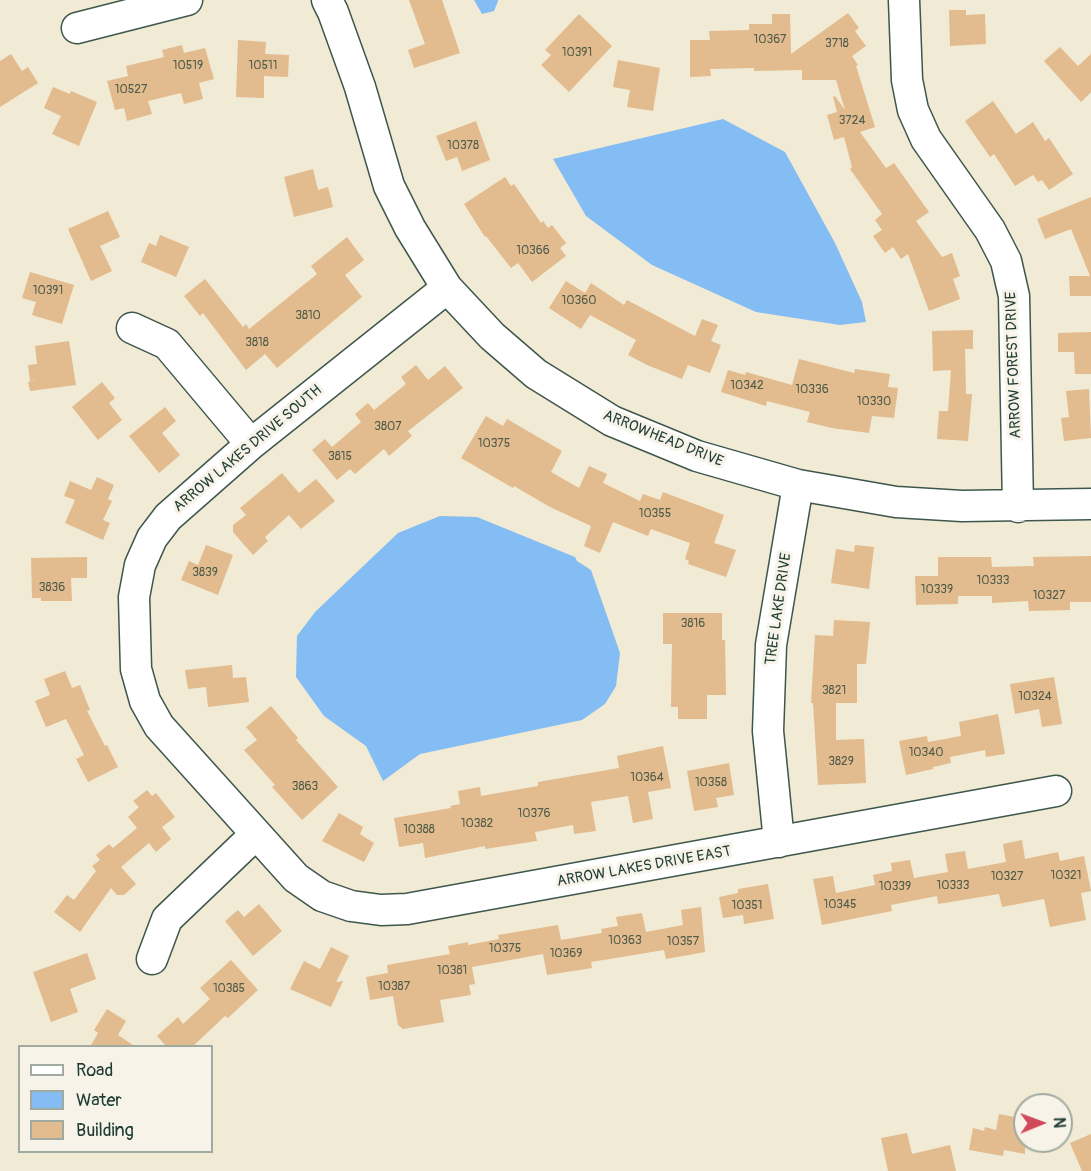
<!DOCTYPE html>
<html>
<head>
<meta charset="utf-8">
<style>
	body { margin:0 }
	#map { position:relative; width:1091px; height:1171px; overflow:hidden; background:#f1ead4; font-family:Pangolin,sans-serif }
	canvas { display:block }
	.legend { position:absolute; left:18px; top:1045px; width:195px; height:108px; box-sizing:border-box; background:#f7f3e8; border:2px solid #a1aaa0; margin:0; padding:8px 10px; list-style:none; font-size:18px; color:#1f3d34 }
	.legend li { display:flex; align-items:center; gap:12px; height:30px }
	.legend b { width:30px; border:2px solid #a1aaa0 }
	.north { position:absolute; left:1013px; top:1093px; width:60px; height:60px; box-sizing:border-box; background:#f7f3e8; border:2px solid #a1aaa0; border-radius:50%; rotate:89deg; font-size:16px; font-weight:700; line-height:24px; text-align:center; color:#1f3d34 }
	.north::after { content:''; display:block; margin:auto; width:21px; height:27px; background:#d1495b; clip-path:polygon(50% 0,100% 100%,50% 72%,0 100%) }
</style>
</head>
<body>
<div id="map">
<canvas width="1091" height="1171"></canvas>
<ul class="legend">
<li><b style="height:8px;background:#fff"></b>Road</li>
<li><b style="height:16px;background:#84bcf4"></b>Water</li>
<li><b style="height:16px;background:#e2bb8e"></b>Building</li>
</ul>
<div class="north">N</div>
</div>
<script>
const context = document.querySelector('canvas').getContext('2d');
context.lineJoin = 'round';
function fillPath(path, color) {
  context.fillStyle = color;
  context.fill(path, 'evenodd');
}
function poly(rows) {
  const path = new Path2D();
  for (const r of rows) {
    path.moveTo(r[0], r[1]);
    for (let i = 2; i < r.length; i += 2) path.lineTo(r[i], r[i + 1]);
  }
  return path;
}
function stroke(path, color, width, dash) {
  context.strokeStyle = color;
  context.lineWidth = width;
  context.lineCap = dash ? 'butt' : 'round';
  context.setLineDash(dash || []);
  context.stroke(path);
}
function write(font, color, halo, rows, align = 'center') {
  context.font = font + ' Pangolin,sans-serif';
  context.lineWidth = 6;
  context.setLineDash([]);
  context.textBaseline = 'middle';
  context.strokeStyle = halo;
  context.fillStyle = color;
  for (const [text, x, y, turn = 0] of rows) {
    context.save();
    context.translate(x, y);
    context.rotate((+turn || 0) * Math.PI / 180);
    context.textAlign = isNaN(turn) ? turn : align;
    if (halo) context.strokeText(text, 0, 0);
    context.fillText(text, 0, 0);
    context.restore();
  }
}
fillPath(poly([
	[474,0,498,0,498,1,494,11,482,14],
	[723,119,785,152,835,243,862,302,866,322,840,325,756,312,652,265,586,216,553,159],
	[440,516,477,517,575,557,577,561,591,570,620,653,616,686,605,704,582,720,420,754,383,781,366,746,324,716,296,677,297,636,315,612,398,533]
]), '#84bcf4');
fillPath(poly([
	[409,0,442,0,460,53,414,68,408,50,425,44],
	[949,10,966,10,966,15,985,14,986,44,950,46],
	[848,13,859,28,855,31,866,46,852,56,858,65,856,66,875,127,860,132,886,168,894,163,929,212,916,221,942,257,952,253,960,276,953,279,960,299,929,311,908,254,901,259,893,247,885,253,873,236,882,230,875,220,882,214,850,169,852,167,844,137,834,140,827,115,837,112,833,97,835,96,845,110,836,80,802,80,802,70,754,71,754,68,710,69,711,76,690,77,690,40,710,40,709,31,749,30,749,24,772,24,772,14,790,14,791,54],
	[579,14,612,46,569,92,541,65,551,55,545,50],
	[238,40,266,42,265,54,289,55,288,77,264,76,264,98,236,97],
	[182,45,184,53,205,48,214,79,199,83,203,99,184,104,181,93,148,101,152,114,127,121,124,108,115,110,107,81,128,76,126,66,164,57,162,50],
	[1060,47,1078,66,1091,54,1091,92,1081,102,1044,61],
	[11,54,22,71,28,67,38,83,0,107,0,61],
	[618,60,660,68,653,111,627,107,630,90,613,87],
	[53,87,70,94,71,91,97,102,79,146,52,134,61,116,44,108],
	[993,101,1016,134,1033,122,1045,141,1049,138,1073,174,1049,190,1042,180,1038,182,1033,175,1015,186,994,154,990,157,965,121],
	[476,121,490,160,462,171,457,157,446,161,436,136],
	[313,169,318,190,328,187,333,207,294,217,284,177],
	[505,177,511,186,514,184,541,223,543,221,548,228,552,225,566,243,560,248,566,256,532,282,518,263,511,268,486,236,485,237,464,204],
	[1091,197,1091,296,1070,296,1069,276,1090,276,1071,229,1045,239,1037,219],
	[108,211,120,237,100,246,112,271,91,281,68,229],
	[160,235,189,247,176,277,141,262,149,243,156,246],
	[347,237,364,260,345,275,362,297,277,368,265,354,246,370,203,313,200,316,184,296,205,279,243,327,246,324,249,329,317,274,311,266],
	[30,272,74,285,62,324,32,315,36,302,22,298],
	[566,281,585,293,591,283,624,305,627,300,695,336,702,319,718,325,711,341,721,345,710,373,688,365,682,379,647,365,628,355,636,340,590,315,581,329,549,308],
	[973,330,973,349,965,349,966,394,972,394,968,441,937,439,939,411,948,411,951,370,933,371,932,331],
	[1091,332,1091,374,1075,374,1074,352,1058,352,1058,333],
	[69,341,76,385,30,391,28,382,35,380,30,381,28,365,37,364,35,346],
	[799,359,854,373,855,369,890,374,888,387,898,388,894,418,872,416,869,433,832,428,807,422,810,412,767,401,766,406,721,392,728,370,745,375,746,372,792,385],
	[416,365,428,380,445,366,463,388,408,431,412,436,389,456,384,449,355,474,350,469,337,480,312,450,325,439,332,447,361,422,355,414,368,403,374,410,406,384,401,377],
	[102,382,115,398,109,403,122,420,98,440,72,407],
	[1089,389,1091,438,1064,441,1061,418,1069,417,1066,391],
	[165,407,176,421,162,433,180,455,159,473,129,436],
	[486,416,503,426,507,419,562,451,551,472,579,488,589,466,607,474,603,483,640,501,643,494,660,500,663,492,724,515,714,543,736,550,726,577,688,564,689,561,685,559,690,543,651,529,648,536,613,522,600,553,584,546,591,526,550,507,514,486,513,488,461,458],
	[282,473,299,493,316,479,335,501,301,529,289,515,265,537,268,541,253,555,233,532,233,525,246,515,240,508],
	[97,477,114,485,108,499,112,501,103,520,110,523,103,540,65,523,75,500,64,496,70,481,91,490],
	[206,545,233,555,218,595,181,580,189,561,198,565],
	[855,545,874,547,869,589,831,583,836,549,854,552],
	[1091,556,1091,602,1070,602,1070,610,1029,611,1028,601,992,603,992,596,958,596,958,604,916,605,915,576,938,576,938,557,991,557,992,567,1034,566,1033,557],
	[87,557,87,578,71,578,72,601,41,601,41,598,32,598,31,558],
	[663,613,722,613,722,640,725,640,726,695,707,695,707,719,678,719,678,707,671,707,672,644,663,644],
	[834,620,870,622,866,664,857,664,857,703,836,703,836,740,864,739,866,783,818,785,813,703,811,703,815,635,833,636],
	[232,665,233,678,246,677,249,702,208,707,206,687,188,689,185,670],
	[65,671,72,688,80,685,90,710,87,711,105,746,107,745,118,767,88,782,76,759,84,755,66,719,46,727,35,701,50,695,44,679],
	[1054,677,1062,724,1042,727,1039,709,1015,714,1010,684],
	[271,706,298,738,296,740,338,787,302,820,272,787,275,785,244,750,257,740,246,727],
	[998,714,1005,754,986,757,985,750,950,757,951,763,933,767,933,769,906,775,899,741,927,736,928,742,961,736,959,722],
	[663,746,671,788,648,792,653,819,633,823,628,796,591,802,596,831,574,834,573,825,535,832,537,841,485,849,485,846,425,858,423,843,399,847,394,818,451,808,450,806,460,804,458,791,480,787,481,796,538,786,538,782,619,768,617,756],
	[729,763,734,795,716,798,718,807,694,811,687,771],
	[147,790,152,796,156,793,175,817,162,827,171,839,156,852,149,843,121,867,136,884,124,895,117,895,111,888,80,932,54,912,67,895,74,900,96,871,92,866,100,860,96,855,109,844,113,848,137,828,128,817,139,807,133,801],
	[339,813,363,827,360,834,374,843,364,862,322,841],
	[1022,840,1025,859,1058,852,1060,861,1084,856,1091,891,1081,893,1086,920,1050,927,1044,899,1002,907,999,894,938,904,937,896,891,905,892,911,822,925,813,879,833,876,836,893,875,885,873,875,892,871,891,863,910,860,914,878,948,872,945,854,965,851,968,869,1006,862,1003,844],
	[768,884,774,919,744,924,743,915,723,918,719,897,738,893,738,889],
	[259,904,282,931,253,956,225,921,238,910,244,917],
	[701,907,705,952,666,959,664,950,591,962,592,968,547,975,543,954,472,967,475,984,469,985,471,995,440,1000,444,1022,403,1029,398,1025,393,996,370,1000,366,977,388,973,387,965,450,954,448,946,468,942,468,945,499,939,498,935,558,925,561,940,602,933,601,929,618,926,616,917,642,913,646,932,683,925,681,910],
	[331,947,349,956,336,982,343,981,331,1007,290,989,304,961,320,969],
	[87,953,96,979,70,989,78,1012,51,1022,33,972],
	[231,960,258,990,228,1018,225,1016,192,1047,167,1047,157,1036,178,1017,183,1024,210,999,200,988],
	[107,1009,126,1021,118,1035,136,1047,90,1047,98,1033,94,1030],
	[999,1114,1025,1119,1025,1154,1004,1150,1003,1156,969,1150,973,1128,984,1131,985,1127,996,1130],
	[907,1133,912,1154,950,1145,956,1171,888,1171,881,1138],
	[1091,1134,1091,1171,1082,1171,1070,1143]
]), '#e2bb8e');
const minor = poly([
	[327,0,333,12,360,87,389,186,410,228,447,288,492,336,536,374,612,421,697,456,798,485,896,502,962,506,1091,504],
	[904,0,907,80,913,110,926,139,990,230,1006,261,1014,296,1018,507],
	[77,28,187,0],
	[447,288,251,444,168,517,152,538,140,565,134,597,136,669,145,701,159,726,296,878,322,896,351,906,381,910,407,909,1056,791],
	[132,328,167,344,251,444],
	[779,842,768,731,771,645,798,485],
	[152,959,167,919,256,834]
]);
stroke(minor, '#3e574c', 33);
stroke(minor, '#fff', 30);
write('12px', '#505c4a', null, [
	["10367",770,40],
	["3718",837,44],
	["10391",577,53],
	["10519",188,66],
	["10511",263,66],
	["10527",131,90],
	["3724",852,121],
	["10378",463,146],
	["10366",533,251],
	["10391",48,291],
	["10360",579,301],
	["3810",308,316],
	["3818",257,343],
	["10342",747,386],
	["10336",812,390],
	["10330",874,402],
	["3807",388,427],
	["10375",494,444],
	["3815",340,457],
	["10355",655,514],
	["3839",205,573],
	["10333",993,581],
	["3836",52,588],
	["10339",937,590],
	["10327",1049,596],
	["3816",693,624],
	["3821",834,691],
	["10324",1035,697],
	["10340",926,753],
	["3829",841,762],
	["10364",647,778],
	["10358",711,783],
	["3863",305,787],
	["10376",534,814],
	["10382",477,824],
	["10388",419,830],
	["10321",1066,876],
	["10327",1007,877],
	["10333",953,886],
	["10339",895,887],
	["10345",840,905],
	["10351",747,906],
	["10363",625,941],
	["10357",683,942],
	["10375",505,949],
	["10369",566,954],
	["10381",452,971],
	["10387",394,987],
	["10385",229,989]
]);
write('15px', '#1f3d34', '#f7f3e8', [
	["ARROW FOREST DRIVE",1014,365,-92],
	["ARROWHEAD DRIVE",663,439,22],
	["ARROW LAKES DRIVE SOUTH",248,449,-40],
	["TREE LAKE DRIVE",779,609,-82],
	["ARROW LAKES DRIVE EAST",644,867,-10]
]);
</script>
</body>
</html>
